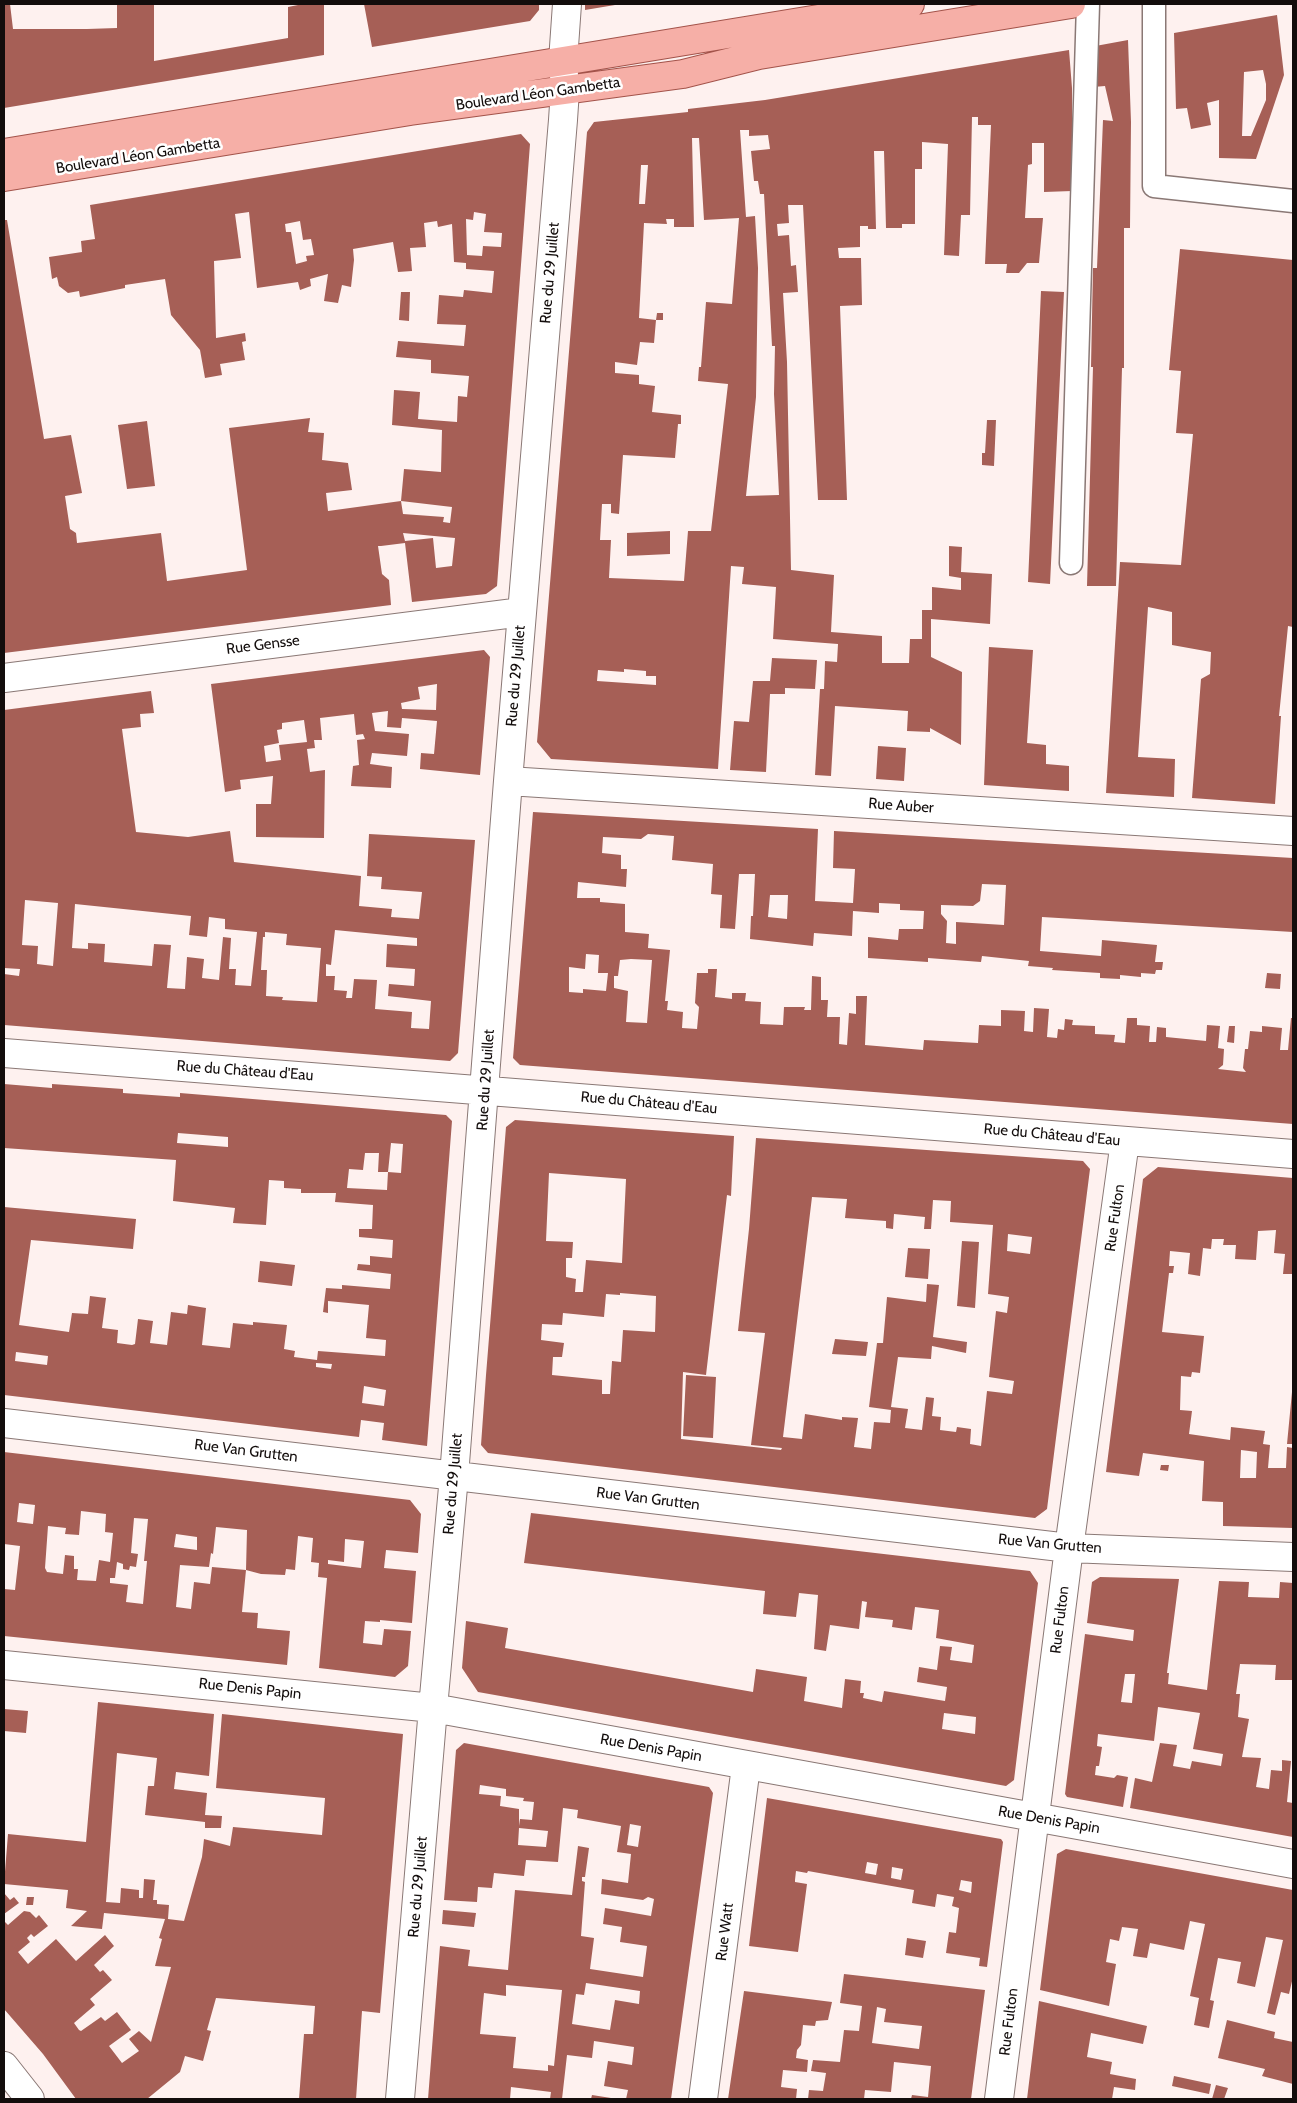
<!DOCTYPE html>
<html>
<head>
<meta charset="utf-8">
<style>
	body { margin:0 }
	#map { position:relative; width:1297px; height:2103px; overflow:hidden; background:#fef1ef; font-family:Cabin,sans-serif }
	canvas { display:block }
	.frame { position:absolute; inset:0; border:5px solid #130d0c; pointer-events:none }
</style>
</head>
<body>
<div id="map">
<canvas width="1297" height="2103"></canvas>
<div class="frame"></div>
</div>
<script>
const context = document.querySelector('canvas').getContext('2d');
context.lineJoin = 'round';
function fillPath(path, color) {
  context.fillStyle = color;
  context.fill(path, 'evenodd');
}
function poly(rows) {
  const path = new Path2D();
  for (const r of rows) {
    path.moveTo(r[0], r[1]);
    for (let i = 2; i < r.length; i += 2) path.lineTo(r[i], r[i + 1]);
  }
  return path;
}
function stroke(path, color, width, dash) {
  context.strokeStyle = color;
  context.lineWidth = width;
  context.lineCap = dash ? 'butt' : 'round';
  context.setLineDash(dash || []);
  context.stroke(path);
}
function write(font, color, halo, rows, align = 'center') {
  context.font = font + ' Cabin,sans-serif';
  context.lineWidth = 5;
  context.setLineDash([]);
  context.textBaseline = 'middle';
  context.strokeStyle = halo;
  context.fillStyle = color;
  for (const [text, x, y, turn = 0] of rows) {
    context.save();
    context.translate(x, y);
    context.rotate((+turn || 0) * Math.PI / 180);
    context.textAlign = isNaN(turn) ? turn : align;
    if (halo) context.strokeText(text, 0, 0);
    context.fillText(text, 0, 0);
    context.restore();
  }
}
fillPath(poly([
	[4,4,10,4,13,29,87,29,117,28,117,4,154,4,154,61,288,38,288,7,298,5,298,4,324,4,324,55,4,108],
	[364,4,539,4,539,10,530,21,372,47],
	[585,4,615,4,615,5,585,10],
	[1277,15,1284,75,1256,159,1219,158,1219,100,1207,103,1211,125,1191,129,1187,108,1176,109,1174,33],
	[1263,70,1266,84,1266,100,1251,136,1242,136,1244,72],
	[1128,40,1131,122,1130,228,1124,228,1124,368,1122,368,1116,586,1087,586,1093,367,1091,367,1093,268,1097,268,1103,120,1113,121,1105,86,1093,87,1090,47],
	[1069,50,1072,88,1072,191,1044,192,1044,143,1032,143,1032,164,1028,165,1025,218,1043,218,1039,263,1027,263,1019,273,1006,273,1007,264,985,264,991,125,978,125,978,117,972,117,970,215,961,215,959,256,944,255,948,144,922,142,922,169,915,169,915,224,902,224,902,228,886,228,884,151,874,151,876,229,868,229,868,226,860,226,860,247,838,248,839,258,861,258,862,305,840,306,847,500,818,500,803,205,788,205,789,223,777,224,778,236,789,235,791,266,796,265,798,292,783,293,787,362,791,570,834,575,831,632,882,636,882,663,909,663,910,639,922,639,922,610,932,610,932,587,961,590,961,578,949,576,949,546,962,547,961,572,992,574,990,624,931,619,931,657,962,672,961,745,930,728,930,732,907,731,908,711,835,706,831,776,815,775,820,689,824,689,825,661,837,662,838,644,773,639,776,587,742,584,744,567,731,566,718,769,551,759,537,742,587,132,594,122,688,112,688,109,765,100],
	[740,130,749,130,749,136,768,135,770,149,751,151,754,181,758,181,760,194,764,194,772,346,775,346,774,394,779,495,746,496,756,397,758,268,755,216,746,217],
	[692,138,699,138,704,220,739,218,732,304,706,302,701,367,699,367,698,381,728,384,711,531,688,531,684,581,609,578,611,540,600,540,602,504,611,504,611,513,619,514,623,455,675,458,678,424,681,424,681,415,652,412,655,386,639,384,639,375,615,373,615,362,637,365,640,342,654,343,656,320,639,318,644,223,667,224,666,219,674,219,674,227,694,227],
	[641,165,648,165,645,204,639,204],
	[624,669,646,671,646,676,656,676,656,685,597,681,598,670,624,672],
	[521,134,530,144,497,586,486,594,412,602,405,543,381,546,378,546,382,574,389,580,391,605,4,653,4,220,7,220,44,439,71,435,82,493,65,496,70,529,76,533,77,543,161,533,167,581,247,570,229,428,310,418,308,432,324,433,322,460,348,463,352,490,326,493,328,511,401,501,403,514,444,517,443,522,450,523,452,507,401,501,404,469,441,472,442,430,392,425,394,390,420,392,418,419,457,422,458,396,467,397,469,376,431,373,431,360,396,357,398,341,464,346,466,325,437,324,439,295,463,297,464,290,492,293,494,271,466,269,466,263,454,262,452,224,438,227,437,221,424,223,426,247,410,248,412,271,398,272,393,242,353,249,354,260,351,287,342,285,338,303,324,301,328,274,310,279,311,286,300,290,298,282,257,288,249,212,235,214,241,258,214,261,216,338,245,333,246,341,242,342,245,360,220,364,222,375,205,378,200,350,171,315,165,279,125,285,125,288,80,297,79,291,68,293,59,286,57,277,52,279,49,257,82,252,81,241,95,239,90,205],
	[474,212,486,214,484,232,502,233,501,247,483,246,482,256,467,255,466,219,473,220],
	[300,221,303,240,311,239,314,255,306,256,307,261,296,264,291,232,286,232,285,224],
	[403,533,455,538,452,566,436,568,433,538,405,541],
	[1180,249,1293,260,1293,627,1288,626,1279,716,1281,716,1275,804,1192,798,1201,679,1210,674,1211,652,1172,645,1172,612,1148,607,1138,757,1175,759,1174,797,1106,793,1120,562,1181,565,1193,434,1176,433,1181,371,1169,370],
	[1041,291,1064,292,1050,584,1028,582],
	[401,292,410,292,409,321,399,320],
	[657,313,663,313,663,320,656,320],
	[987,420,996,420,994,466,982,465,982,453,985,453],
	[147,421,155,486,127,489,118,425],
	[670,531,670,554,627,556,627,533],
	[989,647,1033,650,1027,743,1046,745,1046,764,1069,766,1069,791,984,785],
	[484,650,490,657,480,775,420,769,421,753,434,754,437,721,402,718,401,728,387,727,388,711,372,713,375,731,409,734,407,756,372,753,370,764,392,767,391,788,351,786,353,766,359,765,357,740,365,739,363,734,356,735,354,714,320,718,322,740,314,740,315,748,307,749,310,772,325,770,324,838,256,837,256,804,271,804,273,776,240,780,241,789,225,792,211,684],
	[437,684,436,710,402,709,401,703,420,699,418,687],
	[304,720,307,742,279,745,281,760,266,762,264,746,279,743,277,730,282,729,282,723],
	[772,658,817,660,815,689,785,688,785,694,770,694,766,772,730,770,734,721,749,722,753,681,770,681],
	[151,691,154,713,140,714,141,727,122,729,136,832,188,837,230,831,234,862,361,876,359,906,392,909,391,917,419,919,422,892,381,889,382,877,367,876,369,834,475,840,458,1053,450,1061,4,1025,4,974,19,976,20,969,4,968,4,710],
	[25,900,58,903,53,966,37,964,38,946,22,945],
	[75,904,191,916,189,935,207,937,209,917,225,919,225,929,257,932,251,986,235,985,236,969,229,969,231,938,223,937,219,980,202,978,204,959,187,957,185,989,167,988,171,945,154,944,152,966,104,962,105,944,88,943,88,949,72,948],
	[335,930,417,938,417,946,387,944,386,967,415,969,414,986,389,984,388,996,431,1001,429,1029,411,1028,412,1012,375,1009,377,980,354,979,352,998,346,998,347,991,334,990,335,976,326,976,326,964,331,965],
	[265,932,287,934,286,945,321,948,317,1002,282,1000,283,997,266,996,267,970,261,970,263,937,265,937],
	[878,746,906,748,904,781,876,779],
	[533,812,818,829,815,901,853,903,855,869,833,868,834,831,1293,858,1293,932,1042,917,1040,951,1101,956,1102,940,1157,945,1155,962,1163,962,1162,970,1156,970,1155,974,1141,973,1141,977,1120,975,1120,979,1100,978,1100,973,1052,970,1053,968,1028,966,1029,961,982,956,981,962,928,958,928,962,868,958,868,937,898,940,899,929,923,929,924,911,900,910,900,904,879,903,879,913,853,911,852,936,814,933,813,946,750,939,751,916,753,916,755,874,739,874,735,929,720,928,722,895,711,894,713,864,672,860,674,836,648,834,641,839,603,837,602,853,621,855,621,869,627,869,626,887,578,882,577,898,600,898,600,902,625,904,625,932,649,934,648,948,670,950,665,1001,668,1001,667,1010,683,1012,682,1028,697,1029,699,1007,695,1003,697,973,708,973,708,969,717,969,715,997,732,999,732,993,746,993,745,1001,761,1002,760,1024,783,1025,784,1007,805,1007,804,1010,811,1010,812,976,821,977,821,1000,828,1000,827,1017,840,1017,839,1044,847,1045,849,1013,856,1014,856,996,867,996,865,1045,923,1050,924,1040,978,1043,979,1025,1001,1026,1001,1010,1025,1011,1024,1031,1033,1032,1034,1008,1049,1009,1047,1037,1057,1038,1058,1029,1064,1030,1065,1019,1073,1020,1072,1025,1095,1026,1095,1034,1115,1035,1114,1042,1125,1043,1127,1018,1137,1018,1137,1025,1150,1026,1149,1042,1156,1042,1157,1027,1166,1028,1166,1037,1206,1041,1207,1025,1220,1026,1218,1048,1224,1049,1223,1065,1218,1069,1246,1072,1243,1068,1245,1049,1248,1049,1250,1031,1262,1032,1262,1026,1282,1028,1280,1050,1288,1050,1291,1018,1293,1018,1293,1124,520,1065,513,1058],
	[982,884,1006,885,1004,925,956,922,956,944,946,943,947,921,941,914,941,905,973,906,980,901],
	[770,895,788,895,787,919,768,917],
	[586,954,599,955,598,973,608,973,606,991,583,989,583,993,569,992,569,967,585,969],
	[631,959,652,960,647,1023,626,1022,628,991,614,988,614,976,618,976,620,960],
	[1267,973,1281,974,1280,989,1265,988],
	[1229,1026,1235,1026,1234,1043,1227,1042],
	[4,1084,52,1088,52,1084,123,1089,123,1093,180,1097,180,1093,446,1115,452,1121,427,1446,382,1440,384,1423,361,1420,359,1437,4,1395,4,1207,136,1219,133,1249,31,1240,19,1325,69,1332,72,1313,88,1314,90,1296,106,1298,102,1328,118,1330,117,1343,132,1345,135,1344,138,1319,153,1321,150,1343,167,1345,171,1312,187,1314,188,1305,206,1308,202,1345,230,1348,233,1323,253,1325,253,1322,287,1325,284,1349,295,1351,294,1357,317,1360,318,1351,385,1356,386,1340,366,1338,369,1305,328,1301,328,1313,323,1312,326,1288,342,1289,342,1285,390,1289,391,1274,357,1270,358,1264,370,1265,370,1256,392,1258,393,1240,359,1237,359,1229,372,1229,373,1205,335,1202,336,1193,301,1193,301,1189,284,1188,284,1181,269,1180,266,1225,233,1223,235,1208,173,1201,176,1160,4,1148],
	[178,1133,228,1137,228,1147,177,1143],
	[391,1143,403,1144,401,1173,388,1172,387,1190,347,1188,349,1169,363,1170,365,1153,379,1153,378,1172,388,1172],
	[16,1352,48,1356,47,1365,15,1361],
	[316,1363,332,1364,331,1369,316,1367],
	[364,1386,386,1390,384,1406,362,1403],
	[515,1120,734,1136,731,1196,727,1195,706,1375,683,1372,681,1439,781,1450,782,1448,751,1445,765,1333,738,1331,749,1229,756,1138,1083,1161,1090,1169,1047,1509,1035,1518,488,1453,481,1445,486,1375,506,1127],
	[549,1173,626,1179,622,1263,586,1260,583,1292,575,1292,576,1279,566,1277,566,1258,572,1258,573,1242,546,1241],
	[812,1197,847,1199,845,1218,886,1221,886,1228,893,1229,894,1214,925,1217,924,1229,931,1229,933,1200,951,1201,950,1222,993,1225,988,1294,1009,1297,1007,1313,996,1311,989,1377,1014,1381,1012,1394,987,1391,981,1446,970,1444,971,1429,957,1427,956,1432,940,1430,941,1417,932,1416,934,1398,926,1397,922,1430,905,1428,908,1409,891,1407,898,1357,931,1359,932,1346,966,1353,967,1342,933,1337,939,1285,927,1284,926,1302,887,1297,883,1343,877,1343,869,1407,891,1410,890,1423,874,1422,871,1449,854,1447,858,1418,842,1417,842,1420,805,1414,802,1439,783,1437],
	[1008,1234,1032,1237,1030,1254,1007,1251],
	[620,1293,656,1296,655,1332,623,1330,621,1362,612,1361,610,1394,602,1394,602,1380,552,1375,553,1357,562,1357,564,1343,541,1340,542,1324,562,1325,563,1313,604,1317,606,1294,620,1295],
	[1158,1167,1293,1178,1293,1274,1283,1274,1285,1254,1274,1253,1276,1230,1258,1231,1256,1260,1235,1259,1236,1245,1223,1245,1224,1239,1212,1239,1211,1249,1203,1248,1200,1276,1188,1274,1190,1253,1170,1251,1169,1266,1174,1266,1173,1273,1169,1273,1162,1332,1204,1336,1200,1373,1192,1372,1191,1377,1181,1376,1180,1410,1192,1411,1189,1434,1230,1440,1231,1427,1265,1431,1263,1444,1270,1445,1268,1468,1286,1468,1287,1447,1293,1448,1293,1528,1223,1526,1223,1502,1202,1501,1204,1461,1143,1453,1139,1476,1106,1472,1143,1179],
	[1241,1450,1257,1452,1256,1478,1240,1478],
	[962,1241,979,1242,975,1308,957,1306],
	[908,1248,930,1249,928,1279,905,1277],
	[260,1261,295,1265,292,1286,258,1282],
	[835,1339,868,1342,866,1356,832,1354],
	[686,1375,716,1377,713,1438,683,1436],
	[1292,1392,1293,1392,1293,1444,1287,1444],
	[4,1452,410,1500,421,1514,418,1553,386,1550,384,1568,416,1571,412,1623,380,1620,380,1622,365,1621,363,1643,382,1645,384,1629,411,1631,408,1666,395,1677,319,1668,327,1578,318,1577,319,1563,311,1562,313,1538,298,1536,295,1570,286,1569,285,1575,261,1574,246,1570,247,1530,216,1527,213,1554,211,1553,209,1567,180,1565,176,1607,191,1609,194,1582,210,1584,212,1567,246,1570,242,1612,258,1613,257,1628,290,1631,287,1665,4,1636,4,1589,15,1590,20,1546,4,1544],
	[19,1503,35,1505,33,1524,17,1522],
	[81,1511,106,1514,105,1532,113,1533,110,1562,99,1560,96,1581,77,1580,78,1569,74,1569,74,1556,65,1555,63,1574,47,1572,45,1568,48,1526,66,1528,65,1534,79,1535],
	[134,1518,148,1519,144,1561,147,1561,143,1604,126,1602,128,1585,110,1583,110,1578,115,1578,117,1562,123,1564,123,1569,129,1570,130,1566,136,1567,138,1554,131,1553],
	[176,1534,197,1537,197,1550,174,1547],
	[345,1539,364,1541,361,1568,328,1564,328,1560,344,1562],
	[1161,1465,1169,1465,1168,1471,1160,1470],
	[531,1513,1030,1571,1038,1583,1014,1780,1006,1786,478,1692,462,1668,466,1621,508,1628,505,1648,753,1692,756,1669,807,1677,804,1701,842,1708,845,1679,861,1681,860,1693,864,1693,863,1698,882,1702,884,1691,945,1701,947,1687,917,1682,919,1667,937,1670,940,1646,952,1647,950,1660,972,1663,974,1645,936,1638,939,1610,915,1607,912,1630,892,1627,893,1620,865,1617,867,1602,862,1601,859,1629,830,1625,826,1651,814,1649,818,1595,799,1593,796,1617,763,1614,765,1591,524,1563],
	[944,1713,976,1717,975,1734,942,1729],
	[1100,1577,1179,1579,1167,1673,1169,1673,1168,1684,1207,1690,1219,1581,1249,1582,1248,1597,1279,1598,1280,1582,1293,1583,1293,1680,1275,1680,1276,1665,1240,1664,1236,1694,1240,1694,1238,1717,1249,1719,1242,1757,1261,1758,1256,1787,1269,1789,1271,1770,1282,1771,1282,1760,1291,1761,1287,1802,1293,1803,1293,1837,1130,1808,1135,1778,1152,1782,1160,1743,1177,1745,1173,1766,1190,1769,1192,1761,1221,1766,1223,1754,1193,1749,1200,1713,1158,1707,1154,1741,1098,1734,1097,1746,1102,1747,1099,1766,1096,1766,1095,1775,1114,1778,1117,1775,1128,1777,1123,1807,1067,1797,1065,1794,1085,1634,1133,1641,1134,1630,1087,1623,1092,1582],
	[1125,1674,1135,1674,1132,1703,1121,1702],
	[98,1702,214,1714,209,1776,176,1772,174,1789,207,1793,205,1815,222,1816,221,1828,205,1828,205,1822,145,1815,148,1786,154,1786,157,1758,117,1753,106,1902,120,1903,121,1888,139,1890,139,1898,143,1898,144,1879,155,1880,153,1900,157,1900,157,1904,169,1905,168,1919,184,1921,202,1857,204,1839,230,1846,233,1827,322,1835,325,1798,216,1788,222,1714,403,1734,380,2013,362,2011,356,2099,299,2099,304,2034,313,2034,315,2006,216,1998,207,2030,211,2031,203,2061,185,2056,180,2072,147,2099,76,2099,43,2054,4,2009,4,1921,8,1925,24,1911,30,1912,36,1918,39,1915,48,1926,34,1937,31,1934,27,1938,30,1942,18,1952,28,1964,56,1939,76,1961,105,1935,114,1946,94,1965,100,1972,103,1970,112,1980,90,1999,95,2005,74,2023,79,2030,81,2031,101,2017,105,2021,117,2012,131,2030,109,2046,122,2063,139,2051,129,2039,139,2031,151,2042,171,1967,155,1966,162,1939,159,1938,165,1919,104,1913,102,1929,71,1926,87,1911,66,1908,68,1890,4,1884,8,1834,86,1842],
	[4,1709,28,1711,26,1733,4,1731],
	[464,1743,709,1787,713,1793,671,2099,626,2099,628,2090,604,2086,608,2061,632,2065,634,2047,594,2041,592,2058,567,2055,562,2099,550,2099,551,2092,511,2087,510,2099,428,2099,440,1946,470,1950,468,1966,508,1970,515,1890,572,1895,578,1846,589,1848,585,1877,582,1877,582,1881,585,1882,581,1936,594,1938,590,1969,643,1977,647,1946,620,1942,622,1927,603,1924,605,1908,651,1916,654,1899,648,1897,643,1900,601,1894,602,1879,628,1883,631,1854,617,1852,621,1826,577,1818,578,1810,563,1808,558,1862,526,1860,524,1876,494,1873,492,1888,478,1887,477,1902,444,1900,456,1750],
	[480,1785,506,1789,506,1796,524,1798,523,1801,534,1802,532,1820,520,1819,519,1826,519,1809,500,1806,501,1796,479,1794],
	[630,1824,641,1826,638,1847,627,1845],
	[519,1828,548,1831,546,1847,518,1845],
	[586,1983,640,1991,639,2004,615,2000,610,2030,572,2024,576,1994,584,1995],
	[506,1985,562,1990,554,2066,548,2065,548,2071,513,2068,516,2037,480,2034,484,1993,506,1996],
	[767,1798,1001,1839,1003,1842,987,1967,979,1966,980,1958,946,1953,949,1932,956,1933,959,1908,952,1906,954,1897,937,1894,935,1907,912,1903,914,1890,808,1871,807,1873,796,1871,795,1880,795,1882,807,1884,798,1952,749,1946],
	[867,1862,878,1864,876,1875,865,1873],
	[892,1867,903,1869,901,1880,891,1878],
	[961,1880,972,1882,971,1893,959,1890],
	[1066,1849,1293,1890,1293,1977,1289,1994,1281,1992,1275,2015,1267,2013,1283,1940,1266,1937,1255,1987,1237,1983,1241,1962,1218,1958,1210,2000,1214,2001,1209,2028,1194,2025,1199,1998,1190,1996,1205,1924,1190,1921,1184,1950,1150,1943,1147,1958,1133,1956,1138,1929,1122,1927,1119,1941,1110,1939,1106,1962,1116,1964,1109,2006,1040,1990,1057,1854],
	[4,1893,10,1900,14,1897,19,1903,4,1914],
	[27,1897,34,1897,33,1905,26,1905],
	[443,1910,476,1913,474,1927,442,1924],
	[907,1938,926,1941,923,1958,905,1955],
	[844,1974,985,1990,971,2099,911,2099,912,2095,928,2097,931,2066,894,2062,891,2092,865,2090,864,2099,808,2099,809,2090,823,2091,826,2073,811,2071,813,2060,854,2063,840,2062,844,2030,859,2031,862,2006,840,2003],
	[877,2007,886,2009,884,2022,922,2026,919,2049,872,2043],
	[744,1991,832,2002,828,2020,816,2021,815,2026,803,2025,801,2045,797,2050,796,2058,808,2060,807,2072,783,2070,781,2087,797,2089,796,2099,728,2099],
	[1039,2001,1147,2026,1143,2044,1091,2033,1087,2057,1112,2062,1110,2074,1136,2079,1135,2090,1114,2087,1112,2099,1027,2099],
	[1227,2020,1275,2032,1274,2038,1293,2042,1293,2084,1262,2076,1265,2069,1218,2058],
	[1174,2076,1211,2084,1209,2094,1172,2086],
	[1216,2085,1228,2088,1224,2099,1212,2099],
	[592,2095,611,2098,611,2099,591,2099]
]), '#a65f56');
const lane = poly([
	[1154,4,1154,186,1293,201],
	[1071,563,1088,4]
]);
const street = poly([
	[4,678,522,612],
	[508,781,1293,831],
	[4,1053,1293,1154],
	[4,1423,1069,1548,1293,1557],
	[4,1665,433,1708,1293,1864],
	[4,2066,30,2099],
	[400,2099,433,1708,454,1476,508,781,563,120,565,90,563,61,567,4],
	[703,2099,746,1766],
	[999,2099,1069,1548,1125,1141]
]);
const primary = poly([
	[4,153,910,4],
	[4,177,410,111,683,74,759,55,1071,4]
]);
stroke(lane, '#8a7875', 25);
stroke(street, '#8a7875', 30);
stroke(primary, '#a3534a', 30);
stroke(lane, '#fff', 22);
stroke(street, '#fff', 28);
stroke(primary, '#f6afa7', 28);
write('15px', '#130d0c', '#fff', [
	["Boulevard Léon Gambetta",538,94,-8],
	["Boulevard Léon Gambetta",138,156,-9],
	["Rue du 29 Juillet",550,273,-85],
	["Rue Gensse",263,645,-7],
	["Rue du 29 Juillet",516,676,-85],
	["Rue Auber",901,806,4],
	["Rue du Château d'Eau",245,1071,4],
	["Rue du 29 Juillet",486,1080,-86],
	["Rue du Château d'Eau",649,1103,5],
	["Rue du Château d'Eau",1052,1135,5],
	["Rue Fulton",1115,1218,-82],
	["Rue Van Grutten",246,1451,7],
	["Rue du 29 Juillet",453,1484,-85],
	["Rue Van Grutten",648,1499,7],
	["Rue Van Grutten",1050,1544,5],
	["Rue Fulton",1060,1620,-83],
	["Rue Denis Papin",250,1689,6],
	["Rue Denis Papin",651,1748,10],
	["Rue Denis Papin",1049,1820,10],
	["Rue du 29 Juillet",418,1887,-85],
	["Rue Watt",725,1932,-83],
	["Rue Fulton",1009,2022,-83]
]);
</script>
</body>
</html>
